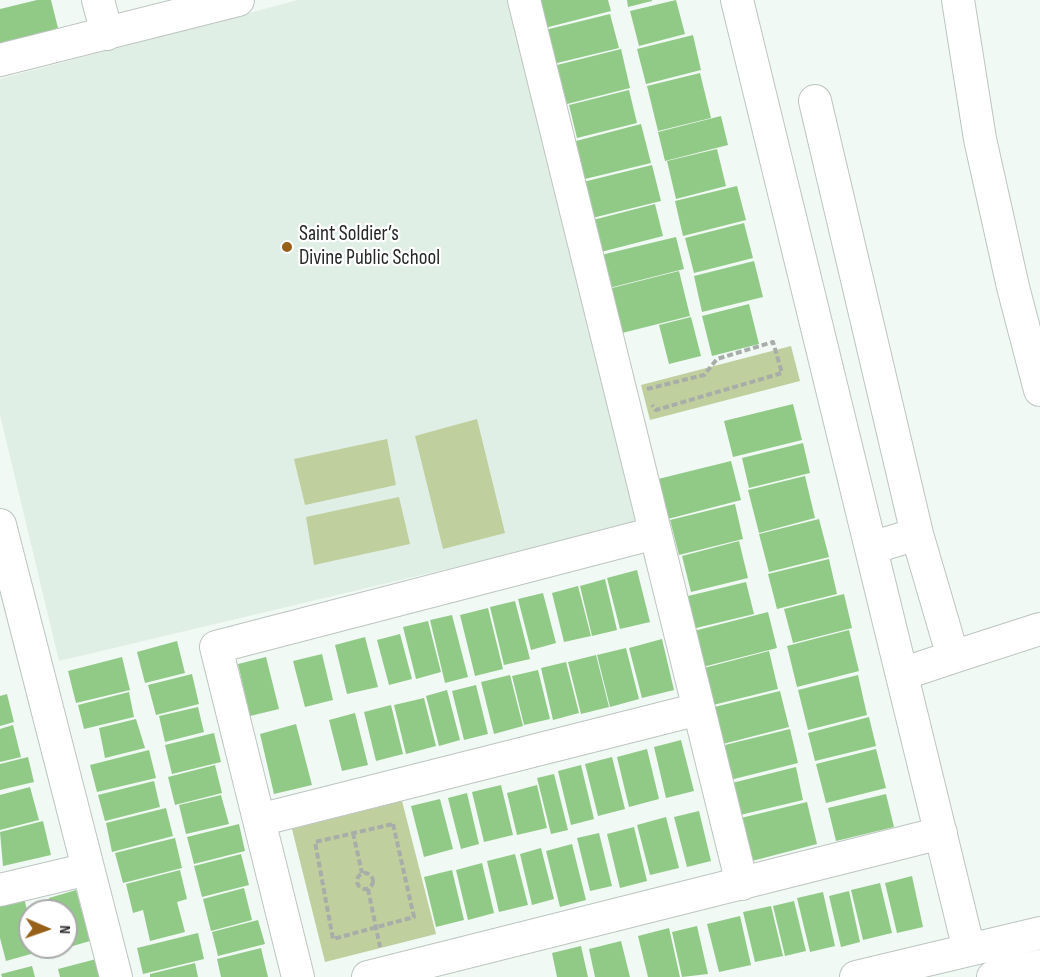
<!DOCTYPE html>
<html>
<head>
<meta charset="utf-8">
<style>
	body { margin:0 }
	#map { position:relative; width:1040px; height:977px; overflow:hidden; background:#f1f9f4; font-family:"Sofia Sans Condensed",sans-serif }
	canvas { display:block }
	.north { position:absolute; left:18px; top:899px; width:60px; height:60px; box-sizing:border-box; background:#fff; border:2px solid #a8a9a8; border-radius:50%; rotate:92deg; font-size:16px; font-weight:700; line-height:24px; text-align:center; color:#252826 }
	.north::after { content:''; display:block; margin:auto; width:21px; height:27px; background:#976019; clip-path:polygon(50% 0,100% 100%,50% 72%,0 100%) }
</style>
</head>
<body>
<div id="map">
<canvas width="1040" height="977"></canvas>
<div class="north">N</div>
</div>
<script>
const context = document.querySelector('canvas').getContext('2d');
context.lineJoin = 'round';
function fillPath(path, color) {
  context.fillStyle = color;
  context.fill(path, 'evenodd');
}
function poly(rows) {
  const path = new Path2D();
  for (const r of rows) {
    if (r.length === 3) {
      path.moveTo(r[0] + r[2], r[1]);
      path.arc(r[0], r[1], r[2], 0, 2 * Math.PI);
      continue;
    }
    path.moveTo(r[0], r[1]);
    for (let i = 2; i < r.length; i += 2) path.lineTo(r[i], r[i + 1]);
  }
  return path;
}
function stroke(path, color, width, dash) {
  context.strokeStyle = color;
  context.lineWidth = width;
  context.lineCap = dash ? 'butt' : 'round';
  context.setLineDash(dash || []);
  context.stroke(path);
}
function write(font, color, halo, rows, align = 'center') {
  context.font = font + ' "Sofia Sans Condensed",sans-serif';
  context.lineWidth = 4.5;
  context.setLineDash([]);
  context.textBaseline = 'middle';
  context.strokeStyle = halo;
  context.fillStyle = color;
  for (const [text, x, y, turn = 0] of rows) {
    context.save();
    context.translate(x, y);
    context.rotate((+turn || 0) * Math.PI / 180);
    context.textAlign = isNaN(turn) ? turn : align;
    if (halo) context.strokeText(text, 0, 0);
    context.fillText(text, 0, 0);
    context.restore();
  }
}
fillPath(poly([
	[298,0,513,0,641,523,59,661,0,415,0,79]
]), '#e0efe6');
fillPath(poly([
	[791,346,800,381,650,420,641,385],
	[477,419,505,533,443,549,415,436],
	[387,439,396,485,305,505,294,459],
	[399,497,410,544,314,565,306,517],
	[402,801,436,934,325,962,292,829]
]), '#bfcf9d');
fillPath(poly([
	[37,0,51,0,60,36,0,51,0,9],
	[530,0,608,0,611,11,537,30],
	[627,0,652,0,652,1,628,7],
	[676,0,685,34,639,46,630,11],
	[610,14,619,48,553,64,545,30],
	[693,35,701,70,646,84,637,49],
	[621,49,630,88,567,104,557,65],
	[700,73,711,118,658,131,647,86],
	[629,90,637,123,577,138,569,105],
	[721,116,728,145,665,161,658,132],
	[641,124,651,163,585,179,576,141],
	[717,149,726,186,676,199,667,161],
	[652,165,661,201,580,221,571,185],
	[737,186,746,220,683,236,675,201],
	[655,204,663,236,601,252,593,220],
	[744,223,753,258,694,273,685,238],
	[676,237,684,269,609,288,601,255],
	[754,261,763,297,702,312,694,276],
	[679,271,690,316,618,334,608,289],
	[749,304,759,344,712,356,702,316],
	[691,317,701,356,669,364,659,325],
	[793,404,802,440,733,457,724,421],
	[803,443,810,473,749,488,742,458],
	[731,461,741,500,664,520,654,480],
	[805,476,815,518,759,533,748,490],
	[735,504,743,539,679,555,670,520],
	[819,519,829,557,769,572,759,534],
	[739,541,748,578,691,592,682,556],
	[829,559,837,594,777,609,768,574],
	[637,570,650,622,620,629,607,578],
	[605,579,617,630,592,636,580,586],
	[746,582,754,614,692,629,684,597],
	[578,586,591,636,564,642,552,593],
	[543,593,556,643,531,650,518,599],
	[844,594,852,628,793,643,784,609],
	[515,601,530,659,504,665,490,607],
	[488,608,503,669,475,676,460,615],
	[768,612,777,648,695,669,686,633],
	[452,615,468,677,445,683,430,620],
	[428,621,441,672,416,679,403,627],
	[849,630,859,671,797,687,787,646],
	[400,634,412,679,389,685,377,640],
	[365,637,378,687,347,694,335,645],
	[662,639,674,690,642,698,629,648],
	[177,641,185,673,145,683,137,652],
	[626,648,639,699,610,707,597,655],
	[769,651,778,689,713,705,704,668],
	[322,654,333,700,305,707,293,661],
	[596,655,609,707,581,714,568,662],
	[122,657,130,690,76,703,68,671],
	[266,657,279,709,250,716,238,664],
	[566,662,579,713,553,720,541,668],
	[538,670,550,719,524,725,512,676],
	[192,674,199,704,156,715,148,685],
	[510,675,523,726,494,734,481,682],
	[858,675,867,715,808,730,798,690],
	[476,685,488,734,464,740,452,691],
	[447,690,460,740,439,746,426,696],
	[780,691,789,727,715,746,706,709],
	[129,692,134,717,84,729,78,705],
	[7,694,14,722,0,726,0,696],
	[424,698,436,746,406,754,394,705],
	[391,705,403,754,376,761,364,712],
	[198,707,204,732,165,742,159,716],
	[355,713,368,765,342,771,329,720],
	[869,717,876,746,815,761,808,733],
	[136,719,145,748,105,758,99,728],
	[296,724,312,785,274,794,260,734],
	[13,725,21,757,0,762,0,729],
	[790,729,798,763,730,780,721,746],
	[214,733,221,762,172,774,165,745],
	[681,740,694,791,666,798,654,747],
	[647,749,659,799,629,807,617,757],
	[876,749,886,788,826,803,816,764],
	[149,750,156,778,97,792,90,765],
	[28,757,34,782,0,790,0,764],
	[612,757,625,809,598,816,585,764],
	[215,765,222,793,175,805,168,777],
	[581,765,594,819,571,825,558,771],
	[796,767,803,800,740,815,732,783],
	[554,774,568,830,551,834,537,778],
	[154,781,160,807,105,821,98,795],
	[501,785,513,835,484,842,472,792],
	[537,785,547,828,517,835,507,793],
	[30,787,39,820,0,830,0,795],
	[467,793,479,844,461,849,448,798],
	[886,794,894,827,836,841,828,808],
	[221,795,229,824,186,834,179,805],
	[440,799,453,849,424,857,411,806],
	[807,802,817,844,752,861,741,818],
	[166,808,173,836,112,852,106,823],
	[699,811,711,861,687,867,674,817],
	[666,817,679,868,650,875,637,825],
	[43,821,51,855,3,866,0,832],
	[239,824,245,851,194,864,187,837],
	[634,827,647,881,620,888,607,834],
	[599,833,612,886,590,891,577,838],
	[175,838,182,868,123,883,115,853],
	[572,844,586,900,560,907,546,851],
	[541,848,554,899,532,905,520,854],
	[241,854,249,885,202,897,194,866],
	[515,854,528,905,499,912,487,861],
	[482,863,494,913,468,920,456,870],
	[180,870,187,899,177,902,185,932,150,941,143,910,133,913,126,884],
	[452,870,464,920,436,927,424,877],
	[912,876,923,927,897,933,885,883],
	[880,883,892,933,863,940,851,890],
	[244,888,252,920,211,931,203,899],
	[76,890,90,941,66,948,66,911,53,911,49,898],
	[849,891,860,942,841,947,829,896],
	[823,892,835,946,810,952,797,898],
	[24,898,30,922,30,947,37,947,38,952,6,961,0,938,0,904],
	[794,901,806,951,785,956,773,906],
	[771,906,783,956,755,962,743,912],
	[740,916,751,965,719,972,707,924],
	[258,920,265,944,218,956,212,932],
	[697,926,708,974,682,977,672,932],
	[669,928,680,977,648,977,638,936],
	[198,933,204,959,143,974,137,948],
	[621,941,630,977,595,977,589,949],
	[581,946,588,977,557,977,552,953],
	[261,948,268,977,221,977,217,959],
	[104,957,109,977,60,977,58,969],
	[195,963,198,977,150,977,150,974],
	[32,966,35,977,2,977,1,974]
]), '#91ca87');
const minor = poly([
	[98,0,107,34],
	[524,0,742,884],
	[737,0,969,950],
	[958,0,980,139,1013,287,1040,390],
	[0,60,238,0],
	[815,101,917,534],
	[0,525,116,977],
	[871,548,917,534,953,657,1040,629],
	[902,674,953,657],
	[259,820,699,709],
	[0,890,88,869],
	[298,977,216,647,655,533],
	[368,977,941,833],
	[856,977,1040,933],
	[993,977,1040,966]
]);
stroke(minor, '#bdc5c0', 34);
stroke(poly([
	[647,389,704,375,717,359,773,342,782,373,656,410,652,405],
	[393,824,414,917,333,939,315,842,393,824],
	[353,833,362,873],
	[365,881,8],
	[368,889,380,947]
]), '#a7ada9', 4, [6, 3]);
stroke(minor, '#fff', 32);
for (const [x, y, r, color] of [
	[287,247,6,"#976019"]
]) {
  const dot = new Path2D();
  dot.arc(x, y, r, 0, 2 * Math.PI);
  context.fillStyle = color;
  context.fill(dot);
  stroke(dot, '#fff', 2);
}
write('21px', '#252826', '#fff', [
	["Saint Soldier’s",299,235],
	["Divine Public School",299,259]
], 'left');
</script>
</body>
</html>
